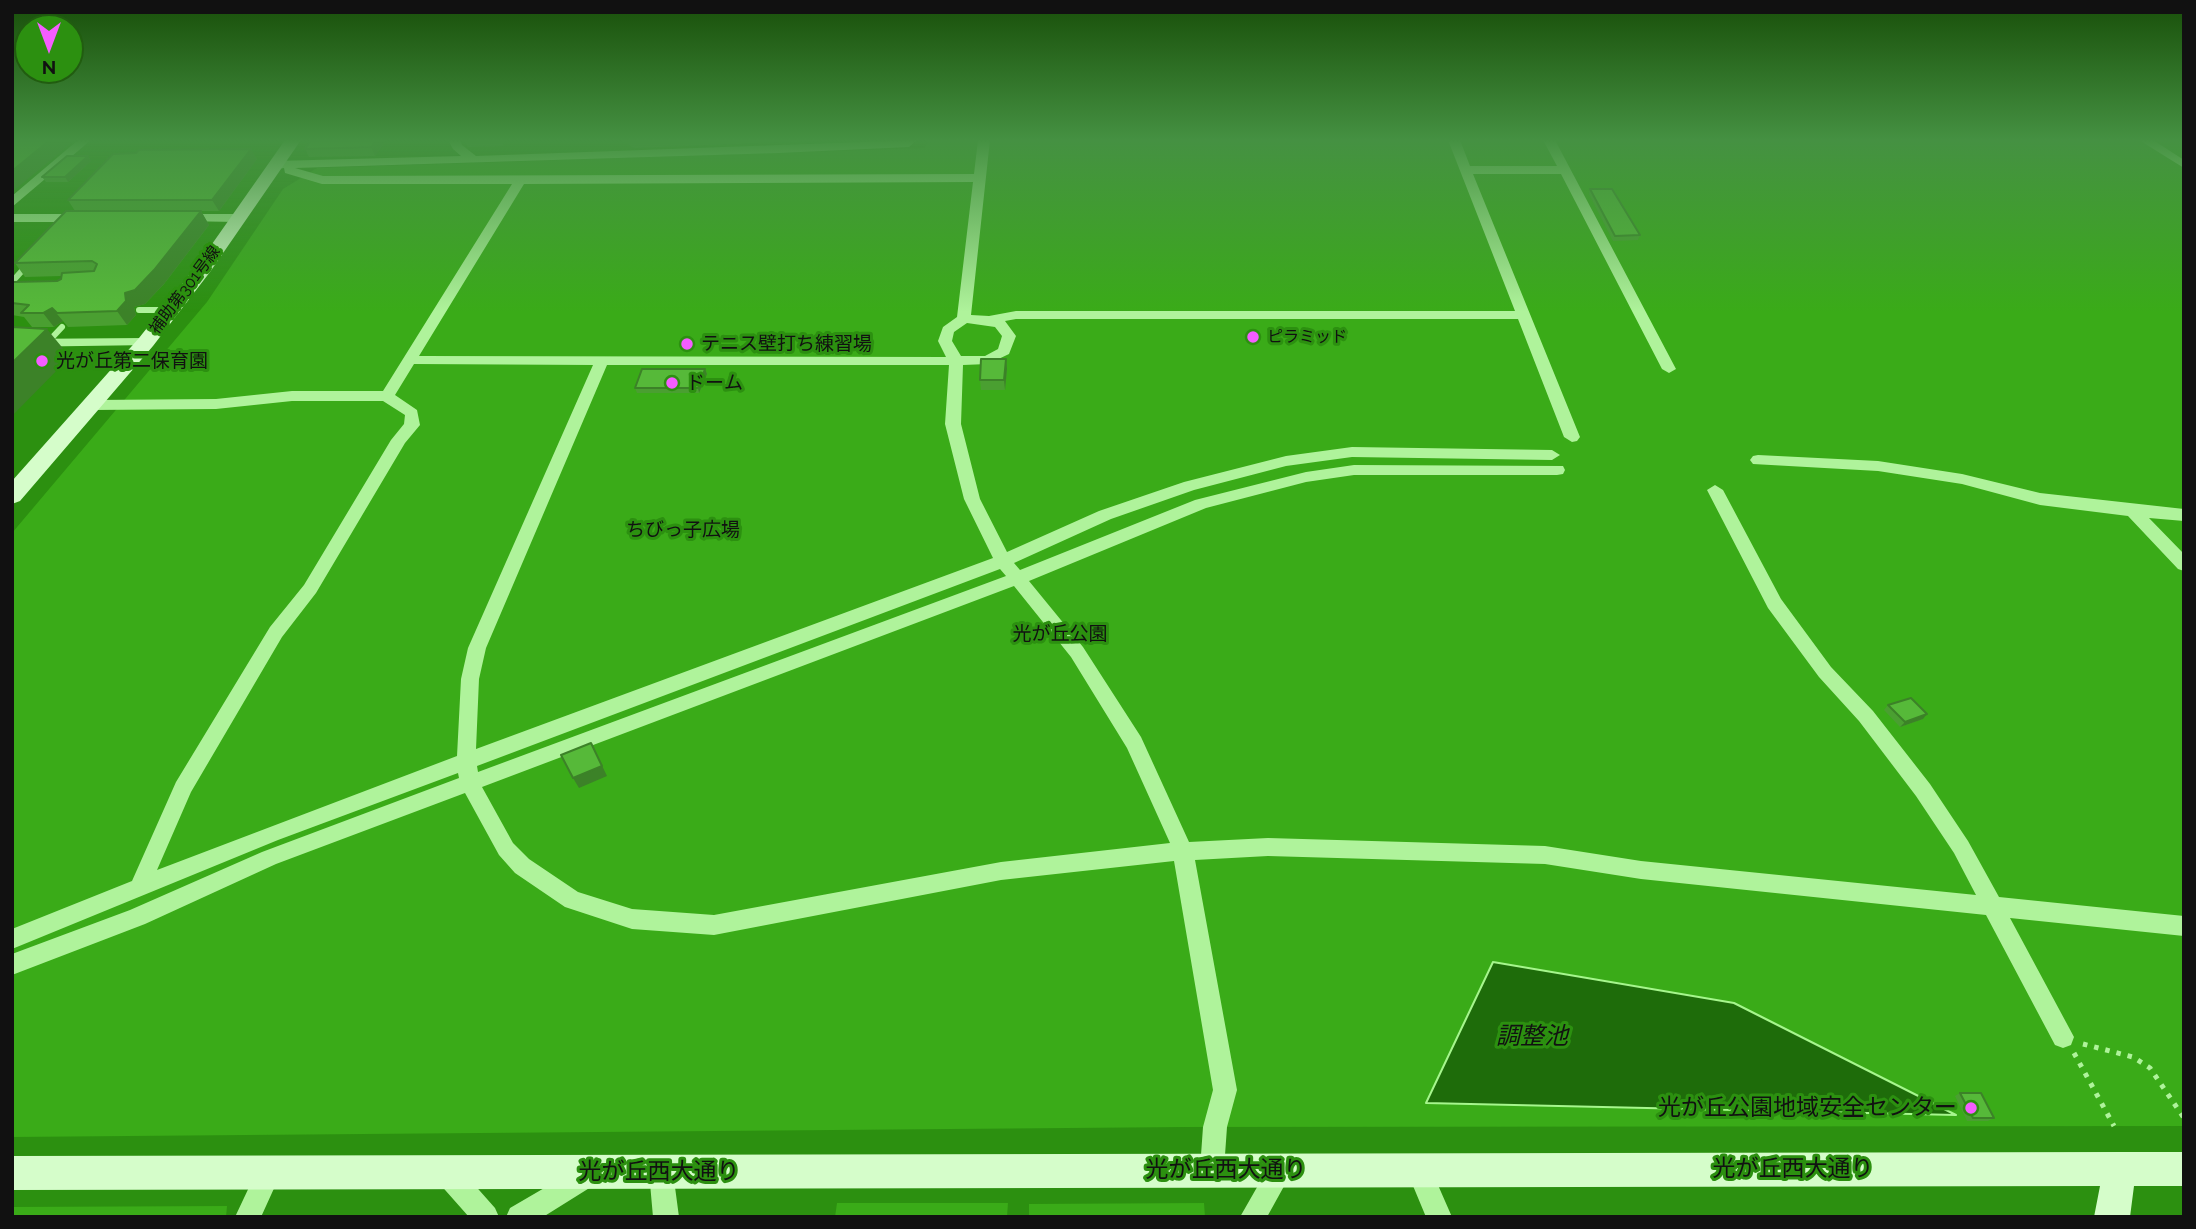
<!DOCTYPE html>
<html>
<head>
<meta charset="utf-8">
<style>
	body { margin:0 }
	#map { position:relative; width:2196px; height:1229px; overflow:hidden; background:#2c9010; font-family:Raleway,sans-serif }
	canvas { display:block }
	.frame { position:absolute; inset:0; border:14px solid #111; pointer-events:none }
	.north { position:absolute; left:14px; top:14px; width:70px; height:70px; box-sizing:border-box; background:#2c9010; border:2px solid #215d10; border-radius:50%; rotate:180deg; font-size:19px; font-weight:700; line-height:28px; text-align:center; color:#111 }
	.north::after { content:''; display:block; margin:auto; width:24px; height:32px; background:#f45dff; clip-path:polygon(50% 0,100% 100%,50% 72%,0 100%) }
</style>
</head>
<body>
<div id="map">
<canvas width="2196" height="1229"></canvas>
<div class="frame"></div>
<div class="north">N</div>
</div>
<script>
const context = document.querySelector('canvas').getContext('2d');
context.lineJoin = 'round';
function fillPath(path, color) {
  context.fillStyle = color;
  context.fill(path, 'evenodd');
}
function poly(rows) {
  const path = new Path2D();
  for (const r of rows) {
    path.moveTo(r[0], r[1]);
    for (let i = 2; i < r.length; i += 2) path.lineTo(r[i], r[i + 1]);
  }
  return path;
}
function stroke(path, color, width, dash) {
  context.strokeStyle = color;
  context.lineWidth = width;
  context.lineCap = dash ? 'butt' : 'round';
  context.setLineDash(dash || []);
  context.stroke(path);
}
function write(font, color, halo, rows, align = 'center') {
  context.font = font + ' Raleway,"Noto Sans JP",sans-serif';
  context.lineWidth = 6;
  context.setLineDash([]);
  context.textBaseline = 'middle';
  context.strokeStyle = halo;
  context.fillStyle = color;
  for (const [text, x, y, turn = 0] of rows) {
    context.save();
    context.translate(x, y);
    context.rotate((+turn || 0) * Math.PI / 180);
    context.textAlign = isNaN(turn) ? turn : align;
    if (halo) context.strokeText(text, 0, 0);
    context.fillText(text, 0, 0);
    context.restore();
  }
}
fillPath(poly([
	[928,140,2184,140,2184,1126,1186,1127,12,1137,12,533,207,302,283,189,317,168,925,148],
	[837,1203,1008,1203,1007,1217,835,1217],
	[1204,1203,1205,1217,1029,1217,1029,1204],
	[227,1206,226,1217,12,1217,12,1207]
]), '#3aab18');
const water = poly([
	[1493,962,1734,1003,1956,1115,1426,1103,1493,962]
]);
fillPath(water, '#1e6c0a');
stroke(water, '#a6f68d', 2);
stroke(poly([
	[2083,1044,2133,1057,2150,1068,2184,1118],
	[2074,1053,2114,1126]
]), '#aff39b', 5, [4.5, 7]);
stroke(poly([
	[12,282,28,264],
	[139,310,171,310],
	[47,343,62,327]
]), '#aff39b', 6);
fillPath(poly([
	[78,140,91,140,12,207,12,196,78,140],
	[448,140,460,140,462,145,476,156,917,140,909,147,779,153,295,168,323,176,974,174,978,140,990,140,971,315,989,316,1016,311,1515,311,1448,140,1460,140,1470,166,1557,166,1543,140,1555,140,1676,369,1669,373,1662,369,1561,174,1473,174,1580,437,1577,441,1572,442,1564,437,1518,319,1016,319,1005,321,1016,336,1009,354,988,364,963,365,961,424,980,499,1007,552,1099,511,1184,482,1286,456,1352,447,1552,450,1560,455,1552,460,1352,457,1286,466,1194,490,1111,519,1014,563,1020,570,1195,500,1306,472,1354,465,1563,466,1565,470,1563,474,1557,475,1354,475,1306,482,1206,508,1029,581,1083,647,1141,737,1189,842,1268,838,1545,846,1641,861,1976,895,1954,853,1916,796,1859,721,1819,677,1768,608,1707,490,1715,485,1723,490,1781,599,1831,667,1873,711,1930,784,1968,841,1999,897,2184,916,2184,936,2010,918,2074,1037,2071,1045,2063,1048,2055,1045,1986,915,1641,879,1545,864,1268,856,1195,860,1237,1090,1227,1127,1224,1169,1221,1178,1212,1181,1203,1178,1200,1169,1203,1127,1213,1090,1174,861,1001,880,714,935,632,929,565,907,515,873,499,855,465,793,276,864,145,924,12,975,12,954,130,910,262,852,459,778,458,773,278,840,12,949,12,929,132,881,176,782,270,627,304,585,391,440,404,424,405,415,383,401,292,401,216,409,92,410,85,405,92,400,216,399,292,391,383,391,512,184,322,184,285,173,284,168,276,169,270,165,276,161,461,156,453,149,448,140],
	[973,182,957,317,943,327,938,341,946,357,419,356,524,184,973,182],
	[967,323,995,327,1002,336,998,349,985,356,961,356,952,341,954,332,967,323],
	[414,364,593,365,468,648,461,679,457,756,157,870,191,792,282,637,316,593,405,443,420,425,417,410,395,395,414,364],
	[607,365,949,365,945,424,964,499,993,558,476,749,479,679,486,648,607,365],
	[1000,569,1006,576,478,772,477,766,1000,569],
	[1014,586,1071,657,1127,748,1170,843,1001,862,714,915,632,909,578,892,529,859,513,843,482,787,1014,586],
	[2139,140,2153,140,2184,160,2184,168,2139,140],
	[12,214,82,214,88,218,82,222,12,222,12,214],
	[184,214,238,214,244,218,238,222,180,221,178,218,184,214],
	[146,338,151,339,151,345,12,347,12,339,146,338],
	[1758,455,1878,461,1962,474,2040,493,2184,509,2184,521,2149,518,2184,554,2184,571,2178,569,2128,516,2040,505,1962,484,1878,471,1753,464,1750,460,1753,456,1758,455],
	[1418,1157,1427,1160,1452,1217,1426,1217,1406,1169,1409,1160,1418,1157],
	[1281,1158,1290,1161,1293,1170,1267,1217,1240,1217,1272,1161,1281,1158],
	[661,1160,670,1163,673,1172,679,1217,653,1217,649,1172,652,1163,661,1160],
	[269,1161,278,1164,281,1173,261,1217,235,1217,260,1164,269,1161],
	[447,1161,456,1164,495,1208,499,1217,469,1217,438,1182,435,1173,438,1164,447,1161],
	[582,1166,591,1169,594,1178,591,1187,543,1217,506,1217,510,1208,582,1166]
]), '#aff39b');
fillPath(poly([
	[285,140,301,140,210,272,153,346,20,501,12,504,12,481,139,338,198,264,285,140],
	[2120,1152,2184,1152,2184,1186,2134,1186,2130,1217,2094,1217,2100,1186,12,1190,12,1156,2120,1152]
]), '#d5fdca');
fillPath(poly([
	[386,140,375,156,309,157,305,149],
	[463,140,506,140,502,146,468,147],
	[621,140,833,140,634,148],
	[88,156,91,161,68,182,46,182,42,177],
	[257,159,219,211,201,211,209,225,164,284,145,304,134,307,136,315,127,325,68,327,63,321,54,327,32,327,24,317,12,315,12,282,57,281,61,279,61,276,25,277,15,263,75,211,68,200],
	[1590,189,1640,235,1638,240,1613,241,1589,194],
	[1006,359,1007,369,1005,390,981,390,980,380],
	[705,369,707,374,699,393,637,393,635,388],
	[1888,705,1923,719,1900,727,1884,710],
	[1960,1093,1994,1118,1988,1121,1967,1121,1955,1096]
]), '#4a9f31');
fillPath(poly([
	[50,140,75,140,12,192,12,171],
	[376,140,386,140,375,156,371,147],
	[251,149,257,159,219,211,212,200],
	[88,156,91,161,68,182,65,177],
	[201,211,209,225,164,284,145,304,134,307,136,315,127,325,117,311,125,293],
	[52,308,63,321,54,327,43,313],
	[47,329,70,357,12,416,12,363],
	[1006,359,1007,369,1005,390,1004,380],
	[705,369,707,374,699,393,698,388],
	[1927,714,1923,719,1900,727,1905,722],
	[591,743,607,776,579,788,573,778]
]), '#3c8228');
const building = poly([
	[12,140,50,140,12,171,12,140],
	[311,140,376,140,371,147,305,149,311,140],
	[251,149,212,200,68,200,113,154,136,153,139,150,251,149],
	[67,156,88,156,65,177,42,177,67,156],
	[1590,189,1612,189,1640,235,1615,236,1590,189],
	[66,211,201,211,154,270,135,290,125,293,126,301,117,311,57,313,52,308,43,313,21,313,29,305,12,303,12,282,57,281,61,279,62,273,94,271,97,264,92,261,15,263,66,211],
	[12,327,47,329,12,363,12,327],
	[981,359,1006,359,1004,380,980,380,981,359],
	[642,369,705,369,698,388,635,388,642,369],
	[1911,698,1927,714,1905,722,1888,705,1911,698],
	[591,743,602,766,573,778,561,755,591,743],
	[1960,1093,1981,1093,1994,1118,1973,1118,1960,1093]
]);
fillPath(building, '#56b939');
stroke(building, '#3c8228', 2);
const sky = context.createLinearGradient(0, 0, 0, 312);
sky.addColorStop(0, '#184f09');
sky.addColorStop(0.45, '#459142');
sky.addColorStop(1, '#45914200');
context.fillStyle = sky;
context.fillRect(0, 0, 2196, 312);
for (const [x, y, r, color] of [
	[1253,337,7,"#f45dff"],
	[687,344,7,"#f45dff"],
	[42,361,7,"#f45dff"],
	[672,383,7,"#f45dff"],
	[1971,1108,7,"#f45dff"]
]) {
  const dot = new Path2D();
  dot.arc(x, y, r, 0, 2 * Math.PI);
  context.fillStyle = color;
  context.fill(dot);
  stroke(dot, '#2c9010', 2.5);
}
write('16px', '#111', '#2c9010', [
	["補助第301号線",185,290,-53]
]);
write('16px', '#111', '#2c9010', [
	["ピラミッド",1267,337]
], 'left');
write('19px', '#111', '#2c9010', [
	["テニス壁打ち練習場",701,344],
	["光が丘第二保育園",56,361],
	["ドーム",686,383]
], 'left');
write('19px', '#111', '#2c9010', [
	["ちびっ子広場",683,530],
	["光が丘公園",1060,634]
]);
write('23px', '#111', '#2c9010', [
	["光が丘公園地域安全センター",1957,1108]
], 'right');
write('23px', '#111', '#2c9010', [
	["光が丘西大通り",1793,1169],
	["光が丘西大通り",1226,1170],
	["光が丘西大通り",659,1172]
]);
write('italic 24px', '#111', '#2c9010', [
	["調整池",1532,1037]
]);
</script>
</body>
</html>
